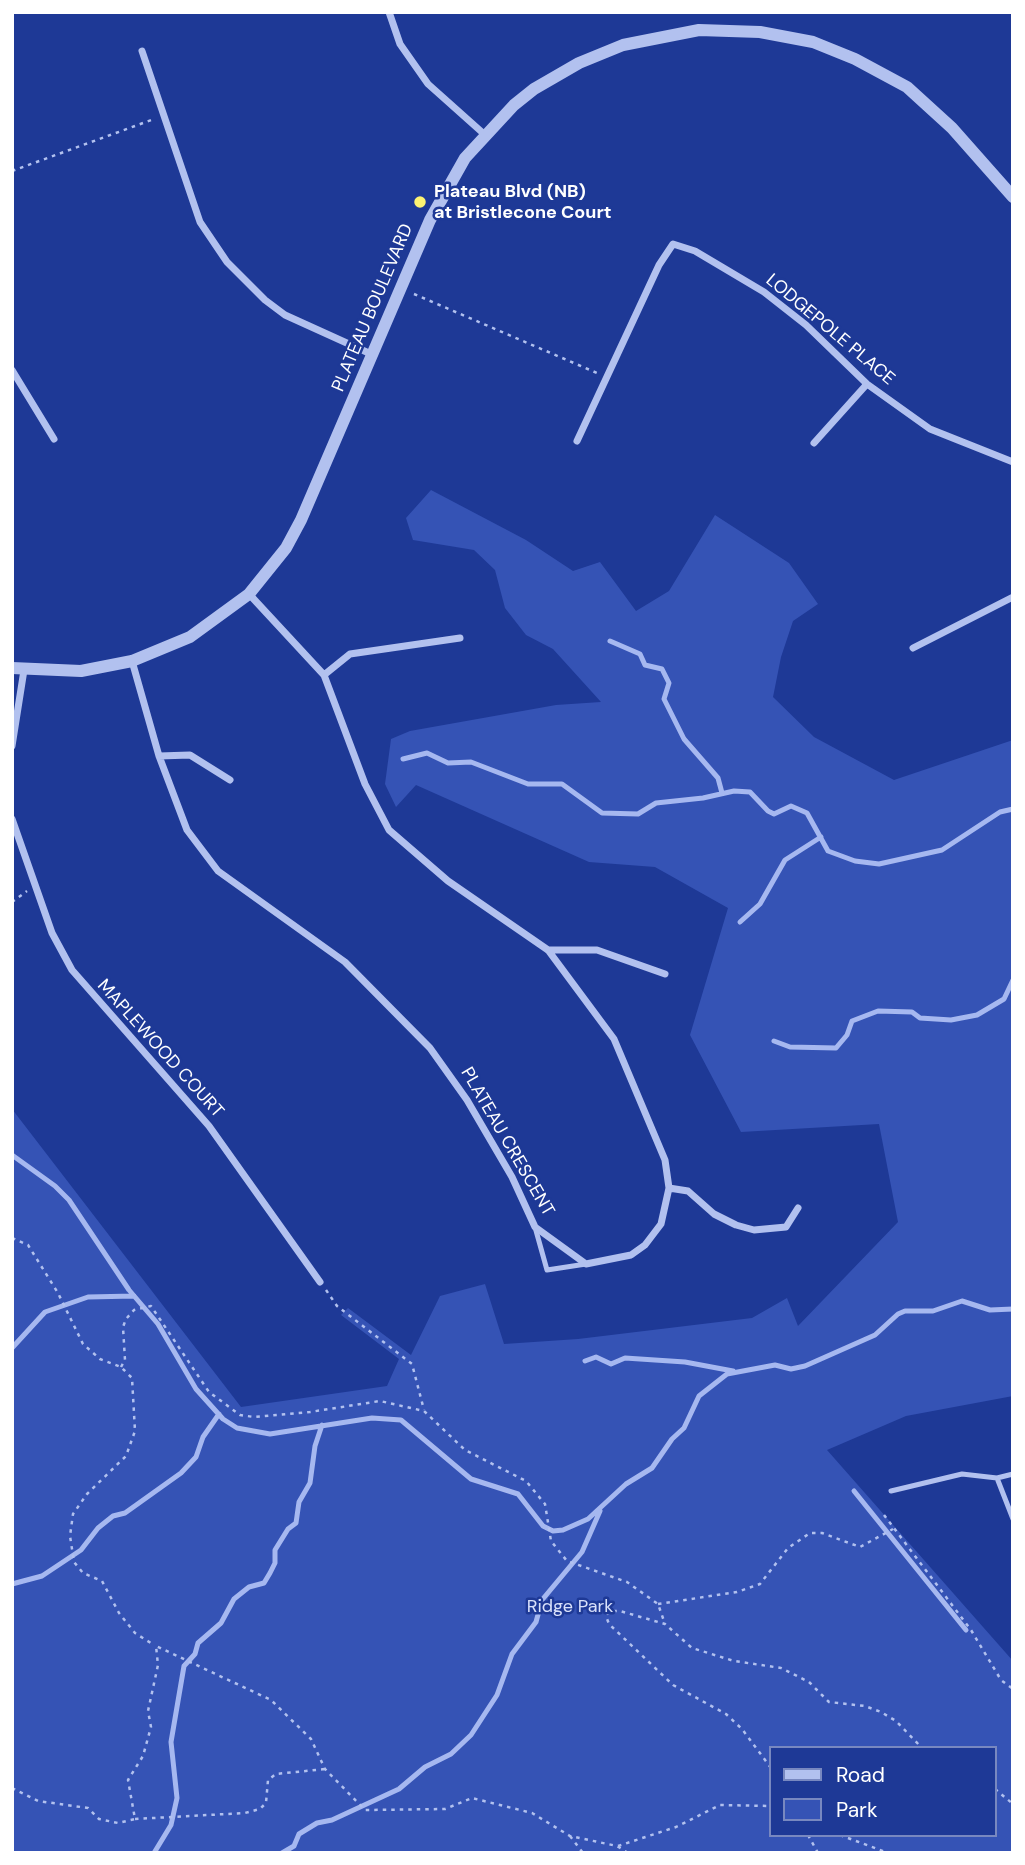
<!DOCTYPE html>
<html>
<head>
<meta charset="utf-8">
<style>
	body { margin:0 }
	#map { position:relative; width:1025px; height:1865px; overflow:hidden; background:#1e3996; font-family:"DM Sans",sans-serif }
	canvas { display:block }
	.frame { position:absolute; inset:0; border:14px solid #fff; pointer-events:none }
	.legend { position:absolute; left:769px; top:1746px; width:228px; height:91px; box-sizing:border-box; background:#1e3996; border:2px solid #7888c0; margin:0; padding:9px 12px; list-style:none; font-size:21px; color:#fff }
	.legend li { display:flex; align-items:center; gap:14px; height:35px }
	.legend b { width:35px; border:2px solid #7888c0 }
</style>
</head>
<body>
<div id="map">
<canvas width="1025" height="1865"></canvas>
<div class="frame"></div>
<ul class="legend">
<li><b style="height:9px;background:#b2c1ef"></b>Road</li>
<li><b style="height:19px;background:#3553b5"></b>Park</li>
</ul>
</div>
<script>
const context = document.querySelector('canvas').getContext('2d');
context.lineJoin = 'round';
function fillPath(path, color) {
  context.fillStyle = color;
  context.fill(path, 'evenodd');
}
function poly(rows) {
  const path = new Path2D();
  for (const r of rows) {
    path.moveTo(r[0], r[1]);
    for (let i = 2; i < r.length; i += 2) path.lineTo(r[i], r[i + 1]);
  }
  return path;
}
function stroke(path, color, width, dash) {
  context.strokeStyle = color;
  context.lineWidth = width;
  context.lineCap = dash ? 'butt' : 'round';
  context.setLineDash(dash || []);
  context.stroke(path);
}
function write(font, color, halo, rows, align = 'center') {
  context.font = font + ' "DM Sans",sans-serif';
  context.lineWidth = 5;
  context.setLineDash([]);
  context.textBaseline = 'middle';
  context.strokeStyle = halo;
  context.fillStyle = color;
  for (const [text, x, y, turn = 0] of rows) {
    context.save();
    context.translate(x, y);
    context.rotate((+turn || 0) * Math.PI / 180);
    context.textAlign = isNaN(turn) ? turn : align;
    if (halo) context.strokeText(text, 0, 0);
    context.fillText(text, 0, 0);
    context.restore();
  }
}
fillPath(poly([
	[431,490,526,540,573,571,600,562,636,611,669,591,715,515,789,563,818,604,793,621,781,657,773,697,814,737,894,780,1013,740,1013,1396,906,1416,827,1450,1013,1661,1013,1853,12,1853,12,1109,241,1407,387,1386,399,1359,341,1315,348,1308,411,1355,440,1296,485,1284,504,1344,578,1339,752,1318,787,1298,798,1326,898,1222,879,1124,741,1132,690,1035,728,908,655,867,589,862,416,785,396,807,385,784,391,739,410,731,556,705,601,702,553,649,526,635,505,608,495,570,474,550,413,540,406,518],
	[771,1748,995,1748,995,1835,771,1835]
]), '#3553b5');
stroke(poly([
	[610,641,640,654,645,665,662,669,669,683,664,699,684,739,718,778,722,793],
	[403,759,427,753,448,763,471,762,528,784,562,784,602,813,638,814,656,803,703,798,734,791,750,792,768,811,774,814,791,806,807,813,828,851,855,861,879,864,942,850,1000,812,1013,809],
	[740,922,760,904,785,860,821,837],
	[774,1041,790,1047,836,1048,847,1035,852,1021,878,1011,912,1012,920,1018,951,1020,977,1015,1004,999,1013,980],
	[12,1155,55,1186,69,1200,129,1290,158,1324,196,1389,223,1419,237,1428,270,1434,372,1418,401,1420,471,1479,518,1494,543,1526,553,1531,563,1530,588,1519,626,1484,652,1468,672,1439,684,1428,699,1396,727,1374,775,1365,791,1369,805,1366,875,1335,898,1314,905,1311,933,1311,962,1301,990,1310,1013,1309],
	[12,1348,45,1312,88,1297,134,1296],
	[585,1361,596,1357,611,1364,625,1358,685,1362,733,1371],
	[854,1491,966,1630],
	[12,1584,42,1576,81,1550,98,1528,113,1516,125,1513,181,1473,196,1457,203,1437,219,1414],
	[154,1853,171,1825,177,1798,171,1742,184,1666,195,1654,198,1643,221,1623,234,1599,249,1587,264,1583,270,1573,275,1563,275,1550,288,1529,296,1523,299,1502,310,1483,315,1446,322,1425],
	[282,1853,294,1846,299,1834,317,1823,332,1820,399,1789,425,1767,451,1754,471,1735,497,1695,512,1654,536,1622,542,1600,582,1552,600,1511]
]), '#a6b8f0', 5);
stroke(poly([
	[12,171,154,119],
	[414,294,597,373],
	[12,902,27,891],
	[12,1238,28,1245,58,1293,83,1344,100,1359,121,1367,132,1378,135,1431,126,1456,87,1494,73,1514,70,1536,74,1562,83,1573,102,1581,119,1613,135,1633,154,1645],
	[326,1290,337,1306,412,1364,424,1410],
	[121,1367,125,1360,123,1327,126,1319,134,1310,151,1306,209,1392,240,1415,254,1417,310,1412,380,1401,424,1411,465,1450,526,1481,545,1504,551,1541,567,1561,627,1582,658,1604,665,1624],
	[884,1515,971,1630,1001,1680,1013,1689],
	[658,1604,737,1592,760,1584,788,1548,810,1533,822,1533,860,1547,893,1529],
	[771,1768,742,1729,726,1714,673,1685,609,1624,606,1616,609,1611,620,1611,665,1624,692,1648,734,1661,781,1668,809,1682,829,1702,865,1706,881,1712,896,1721,922,1748],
	[12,1788,38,1801,88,1808,99,1819,118,1823,135,1819,128,1780,143,1756,151,1727,148,1711,158,1665,156,1646,271,1700,311,1739,325,1769,365,1810,445,1809,472,1798,532,1813,570,1836,617,1846,628,1853],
	[995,1789,1013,1804],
	[135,1819,245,1813,260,1809,266,1803,268,1780,276,1774,325,1769],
	[808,1835,818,1853],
	[840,1835,888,1853],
	[570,1836,583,1853],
	[618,1846,676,1827,720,1805,771,1806]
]), '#b2c1ef', 2.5, [3.5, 5]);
stroke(poly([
	[535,1227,547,1270,586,1264],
	[997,1478,1013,1519],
	[891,1491,962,1474,997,1478,1013,1474]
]), '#b2c1ef', 5);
stroke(poly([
	[389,12,400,44,428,84,484,134],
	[142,51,200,222,227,262,265,300,285,315,371,354],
	[12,370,54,439],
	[577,441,659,265,673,244,695,251,764,292,806,325,867,384,930,429,1013,462],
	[814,443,867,384],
	[913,648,1013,597],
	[132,661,159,756,187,830,218,871,345,962,430,1048,467,1100,512,1177,535,1227,586,1264,631,1255,645,1245,661,1224,669,1188,665,1160,614,1039,548,950,448,881,389,830,365,784,324,675,249,594],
	[324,675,350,654,460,638],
	[12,746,24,670],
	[159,756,190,755,230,780],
	[12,819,52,933,72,970,209,1126,320,1282],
	[548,950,597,950,665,974],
	[669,1188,688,1191,714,1214,736,1225,754,1230,786,1227,798,1208]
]), '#b2c1ef', 7);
stroke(poly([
	[12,668,81,671,132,661,190,637,249,594,286,548,301,520,430,220,465,158,514,105,534,89,579,63,623,45,699,30,760,32,813,42,855,59,907,87,952,128,1013,197]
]), '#b2c1ef', 12);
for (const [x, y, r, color] of [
	[420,202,7,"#fdf372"]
]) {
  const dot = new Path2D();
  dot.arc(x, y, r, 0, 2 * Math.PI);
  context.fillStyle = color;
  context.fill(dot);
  stroke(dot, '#1e3996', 2.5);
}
write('bold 18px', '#fff', '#1e3996', [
	["Plateau Blvd (NB)",434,192],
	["at Bristlecone Court",434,213]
], 'left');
write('18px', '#fff', '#1e3996', [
	["PLATEAU BOULEVARD",373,308,-67],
	["LODGEPOLE PLACE",830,330,40],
	["MAPLEWOOD COURT",160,1049,48],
	["PLATEAU CRESCENT",507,1142,60]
]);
write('18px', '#d9e1fb', '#1e3996', [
	["Ridge Park",570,1607]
]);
</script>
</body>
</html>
